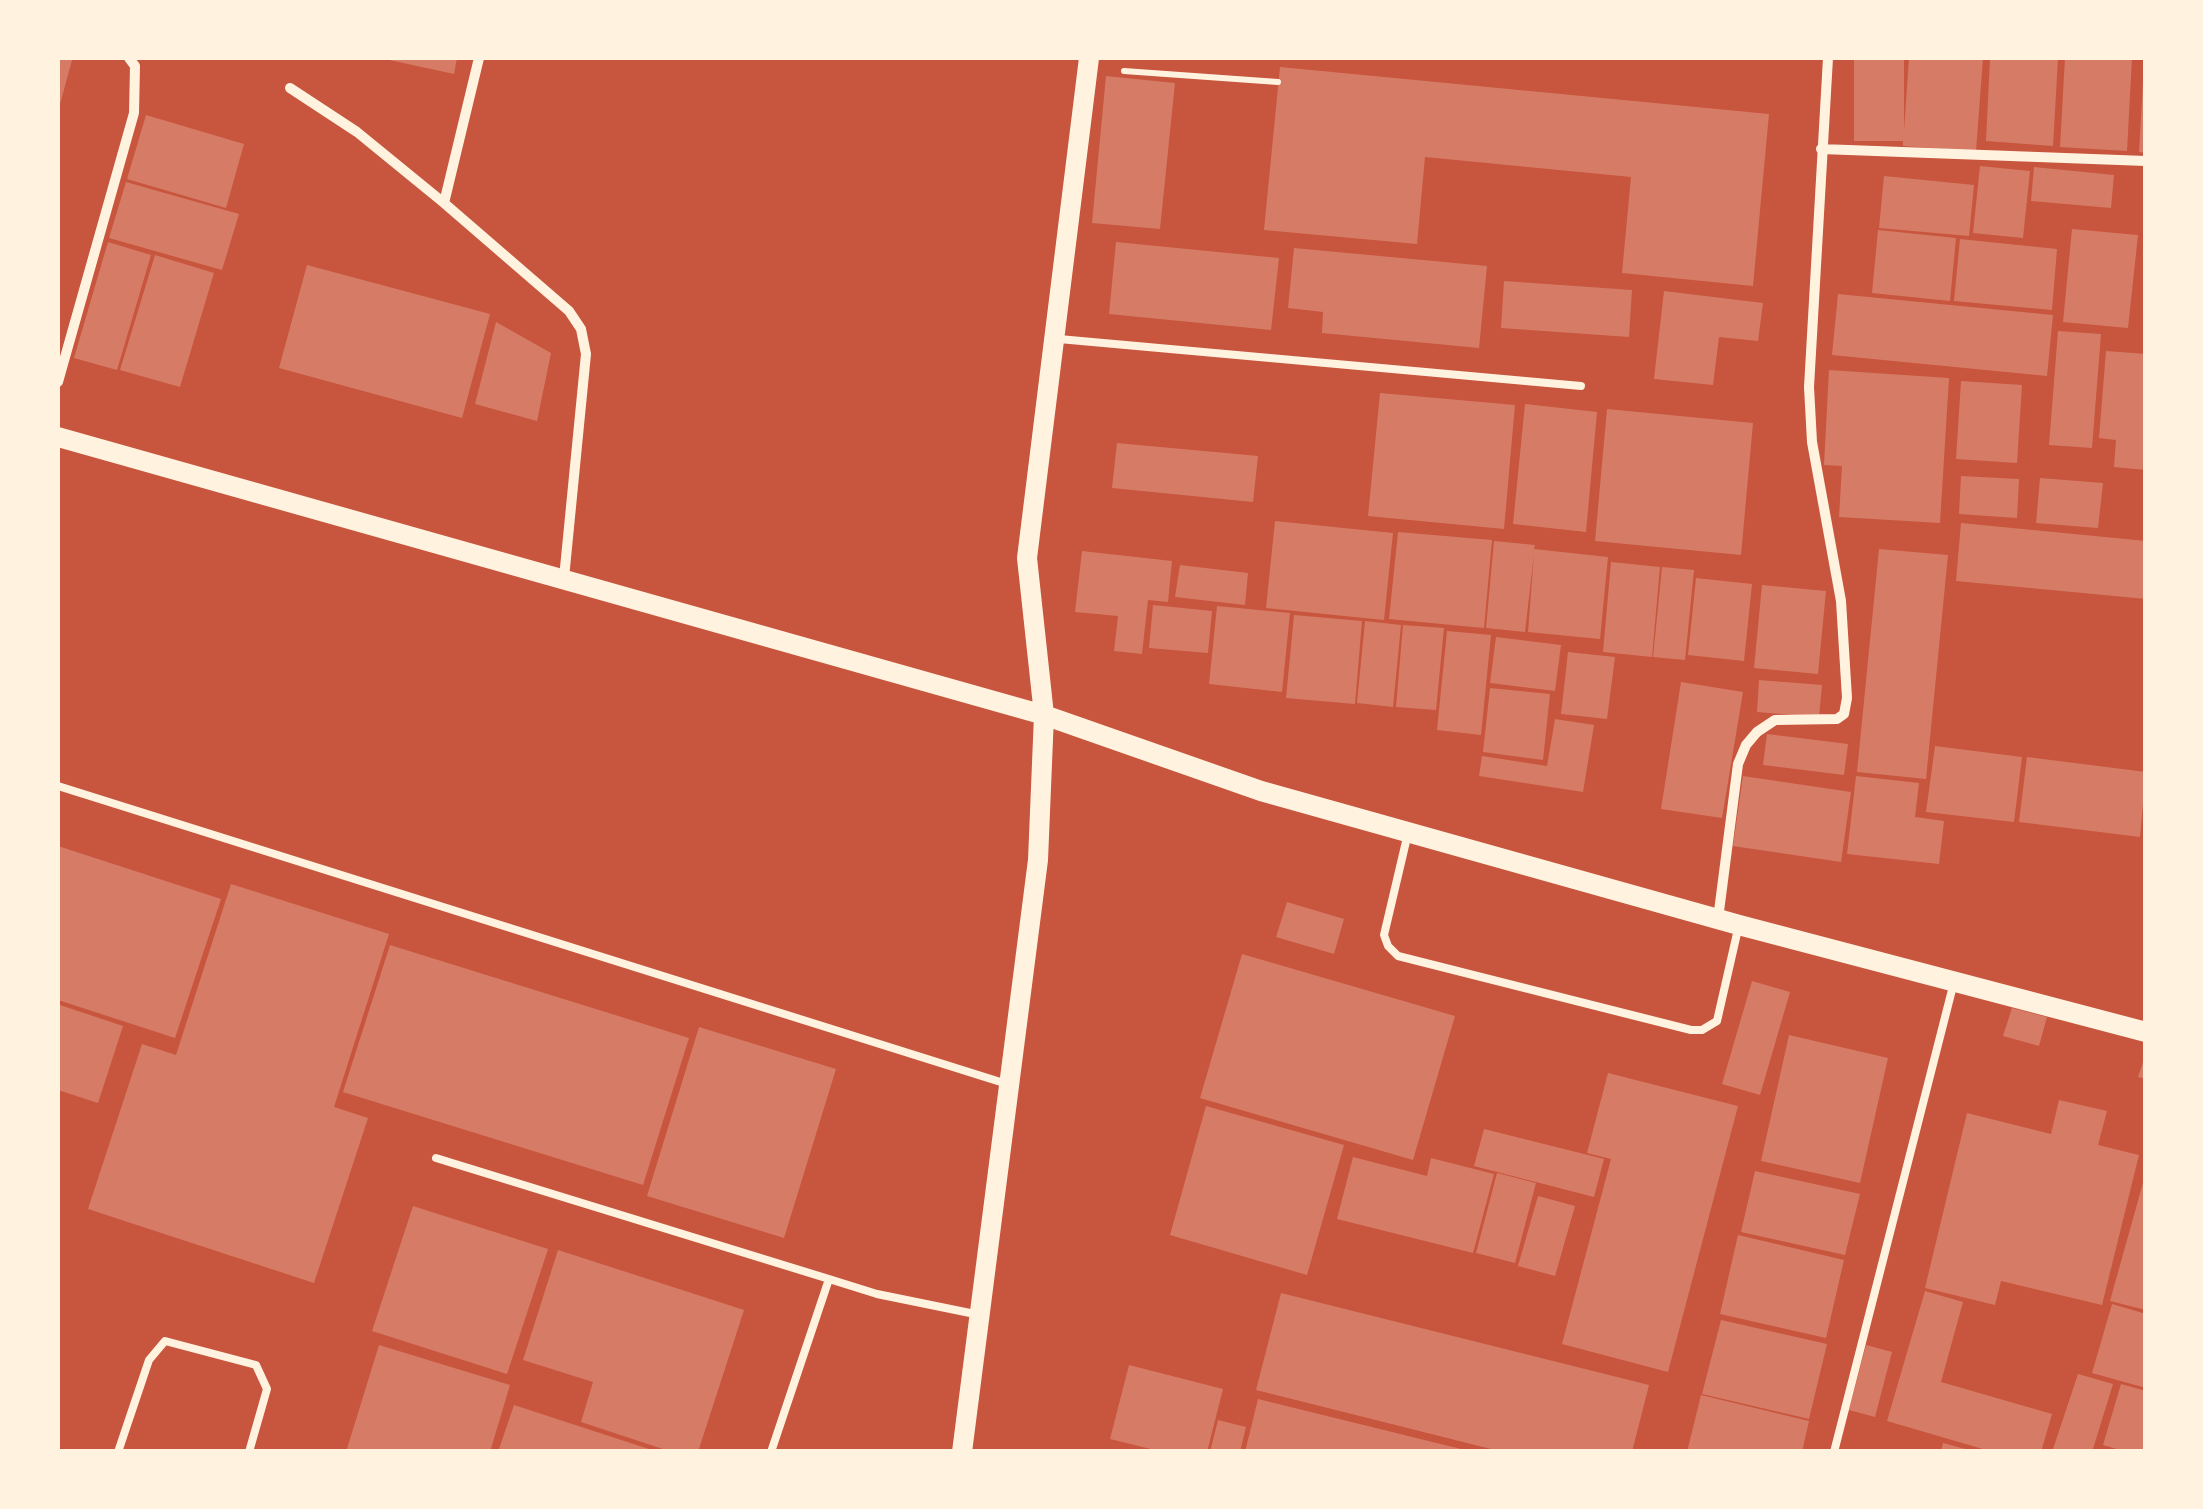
<!DOCTYPE html>
<html>
<head>
<meta charset="utf-8">
<style>
	body { margin:0 }
	#map { position:relative; width:2203px; height:1509px; overflow:hidden; background:#c8553d; font-family:Montserrat,sans-serif }
	canvas { display:block }
	.frame { position:absolute; inset:0; border:60px solid #fff3e0; pointer-events:none }
</style>
</head>
<body>
<div id="map">
<canvas width="2203" height="1509"></canvas>
<div class="frame"></div>
</div>
<script>
const context = document.querySelector('canvas').getContext('2d');
context.lineJoin = 'round';
function fillPath(path, color) {
  context.fillStyle = color;
  context.fill(path, 'evenodd');
}
function poly(rows) {
  const path = new Path2D();
  for (const r of rows) {
    path.moveTo(r[0], r[1]);
    for (let i = 2; i < r.length; i += 2) path.lineTo(r[i], r[i + 1]);
  }
  return path;
}
function stroke(path, color, width, dash) {
  context.strokeStyle = color;
  context.lineWidth = width;
  context.lineCap = dash ? 'butt' : 'round';
  context.setLineDash(dash || []);
  context.stroke(path);
}
fillPath(poly([
	[58,58,72,60,59,108,58,108],
	[380,58,457,58,454,74],
	[1854,58,1904,58,1904,131,1909,58,1983,58,1976,151,1903,146,1903,141,1854,141],
	[1990,58,2058,58,2053,146,1986,141],
	[2065,58,2132,58,2127,151,2060,147],
	[1280,67,1769,114,1753,286,1622,273,1631,177,1425,157,1417,244,1264,230],
	[1106,76,1175,83,1160,229,1092,223],
	[2143,83,2146,83,2146,153,2139,152],
	[146,115,244,144,226,208,127,179],
	[1980,166,2030,171,2023,238,1973,233],
	[2034,167,2114,175,2111,208,2031,201],
	[1884,176,1974,185,1969,236,1879,228],
	[126,182,239,214,222,270,109,238],
	[2072,229,2138,235,2128,328,2063,322],
	[1878,230,1956,238,1950,301,1872,293],
	[1960,239,2057,249,2052,310,1954,301],
	[108,242,151,255,117,370,74,358],
	[1116,242,1279,258,1271,330,1109,314],
	[1294,248,1487,266,1479,348,1322,333,1323,312,1288,308],
	[155,255,214,273,180,387,120,370],
	[307,265,490,314,462,418,279,368],
	[1504,281,1632,290,1629,337,1501,328],
	[1664,291,1763,303,1758,341,1719,337,1713,385,1654,379],
	[1838,294,2053,315,2047,376,1832,355],
	[496,322,551,353,537,421,475,404],
	[2058,331,2101,334,2092,448,2049,445],
	[2106,351,2146,354,2146,470,2114,467,2116,440,2099,438],
	[1829,370,1949,378,1940,523,1839,517,1842,466,1824,465],
	[1961,381,2022,385,2017,463,1956,459],
	[1380,393,1515,405,1504,529,1368,516],
	[1525,404,1597,412,1586,532,1513,524],
	[1607,409,1753,423,1741,555,1595,541],
	[1117,443,1258,456,1253,502,1112,488],
	[1961,476,2019,479,2017,518,1959,514],
	[2040,478,2103,483,2098,528,2036,523],
	[1275,521,1393,533,1384,620,1266,608],
	[1961,523,2146,541,2146,599,1956,581],
	[1398,532,1492,540,1484,628,1389,619],
	[1494,541,1535,545,1534,549,1608,557,1600,639,1528,632,1534,554,1525,632,1486,628],
	[1879,549,1948,555,1926,779,1857,772],
	[1082,551,1172,561,1168,602,1148,600,1142,654,1114,651,1118,616,1075,612],
	[1611,562,1660,567,1652,657,1603,652],
	[1180,565,1248,573,1245,605,1175,597],
	[1662,567,1694,570,1685,660,1653,657],
	[1696,578,1752,584,1744,661,1688,655],
	[1762,585,1826,591,1818,674,1754,668],
	[1153,605,1212,611,1208,653,1149,648],
	[1217,606,1290,613,1282,692,1209,684],
	[1294,615,1362,621,1355,704,1286,698],
	[1365,621,1401,625,1393,707,1357,703],
	[1403,625,1444,628,1436,710,1396,707],
	[1447,631,1491,635,1481,735,1437,730],
	[1496,637,1561,645,1555,691,1490,683],
	[1568,652,1615,657,1607,719,1561,714],
	[1759,680,1822,685,1819,717,1757,712],
	[1681,682,1743,692,1722,818,1661,809],
	[1490,688,1550,694,1543,760,1483,752],
	[1555,719,1594,725,1583,792,1479,776,1482,756,1547,766],
	[1767,734,1848,744,1844,775,1763,765],
	[1935,746,2022,757,2014,822,1926,812],
	[2027,757,2146,772,2140,837,2019,822],
	[1743,776,1851,792,1841,862,1733,846],
	[1856,776,1919,783,1915,817,1944,821,1939,864,1847,854],
	[58,846,221,899,175,1038,58,1000],
	[231,884,389,934,334,1107,368,1118,314,1283,88,1209,142,1044,176,1055],
	[1287,902,1344,919,1334,954,1276,937],
	[390,945,689,1038,643,1185,343,1092],
	[1242,954,1455,1016,1413,1160,1200,1098],
	[1752,981,1790,992,1760,1095,1722,1084],
	[60,1005,123,1026,98,1103,58,1090],
	[2012,1008,2047,1017,2039,1046,2003,1036],
	[699,1027,836,1069,784,1238,647,1196],
	[1789,1035,1888,1058,1860,1183,1761,1161],
	[2146,1053,2146,1079,2138,1077],
	[1608,1073,1738,1106,1668,1372,1562,1344,1611,1159,1587,1153],
	[2059,1100,2107,1111,2098,1145,2139,1155,2102,1305,2001,1281,1995,1305,1925,1288,1967,1113,2051,1134],
	[1206,1106,1344,1145,1307,1275,1170,1235],
	[1484,1129,1604,1159,1594,1197,1474,1166],
	[1353,1157,1427,1176,1431,1158,1494,1174,1473,1253,1337,1219],
	[1755,1171,1860,1194,1845,1255,1741,1232],
	[2146,1172,2146,1310,2110,1301],
	[1497,1173,1536,1183,1515,1263,1476,1253],
	[1538,1196,1575,1206,1555,1276,1518,1266],
	[413,1206,548,1249,507,1374,372,1331],
	[1738,1235,1844,1260,1826,1338,1720,1314],
	[558,1250,744,1310,698,1452,672,1452,581,1422,593,1382,523,1360],
	[1925,1291,1963,1302,1941,1382,2052,1414,2041,1452,1993,1452,1887,1421],
	[1281,1293,1649,1385,1632,1452,1503,1452,1256,1390],
	[2112,1304,2146,1314,2146,1388,2092,1373],
	[1721,1320,1827,1344,1809,1419,1702,1394],
	[379,1345,510,1385,490,1452,346,1452],
	[1866,1345,1892,1352,1875,1417,1849,1410],
	[1129,1365,1223,1389,1207,1452,1163,1452,1110,1439],
	[2078,1374,2113,1384,2092,1452,2052,1452],
	[2121,1384,2146,1391,2146,1452,2127,1452,2103,1445],
	[1701,1395,1809,1421,1802,1452,1687,1452],
	[1258,1399,1465,1450,1465,1452,1245,1452],
	[514,1405,655,1451,654,1452,498,1452],
	[1218,1420,1246,1427,1240,1452,1210,1452],
	[1943,1443,1969,1450,1968,1452,1941,1452]
]), '#d67c66');
stroke(poly([
	[1124,71,1278,82]
]), '#fff3e0', 6);
stroke(poly([
	[1059,339,1581,386],
	[58,786,1007,1084],
	[1408,833,1384,935,1388,946,1398,956,1691,1030,1702,1030,1717,1021,1738,929],
	[436,1158,829,1279,771,1452],
	[829,1279,877,1294,975,1314],
	[118,1452,149,1360,165,1341,256,1365,267,1389,249,1452],
	[1834,1452,1954,982]
]), '#fff3e0', 8);
stroke(poly([
	[479,58,444,203,569,311,581,329,586,354,564,578],
	[290,88,357,132,444,203],
	[1821,149,2146,161],
	[58,382,134,113,135,66,129,58],
	[1718,919,1738,764,1746,745,1757,732,1775,720,1837,719,1844,714,1847,698,1841,601,1812,442,1809,387,1828,58]
]), '#fff3e0', 10);
stroke(poly([
	[58,437,1044,715,1261,791,1739,925,2146,1032],
	[962,1452,1038,860,1044,715,1027,558,1089,58]
]), '#fff3e0', 20);
</script>
</body>
</html>
